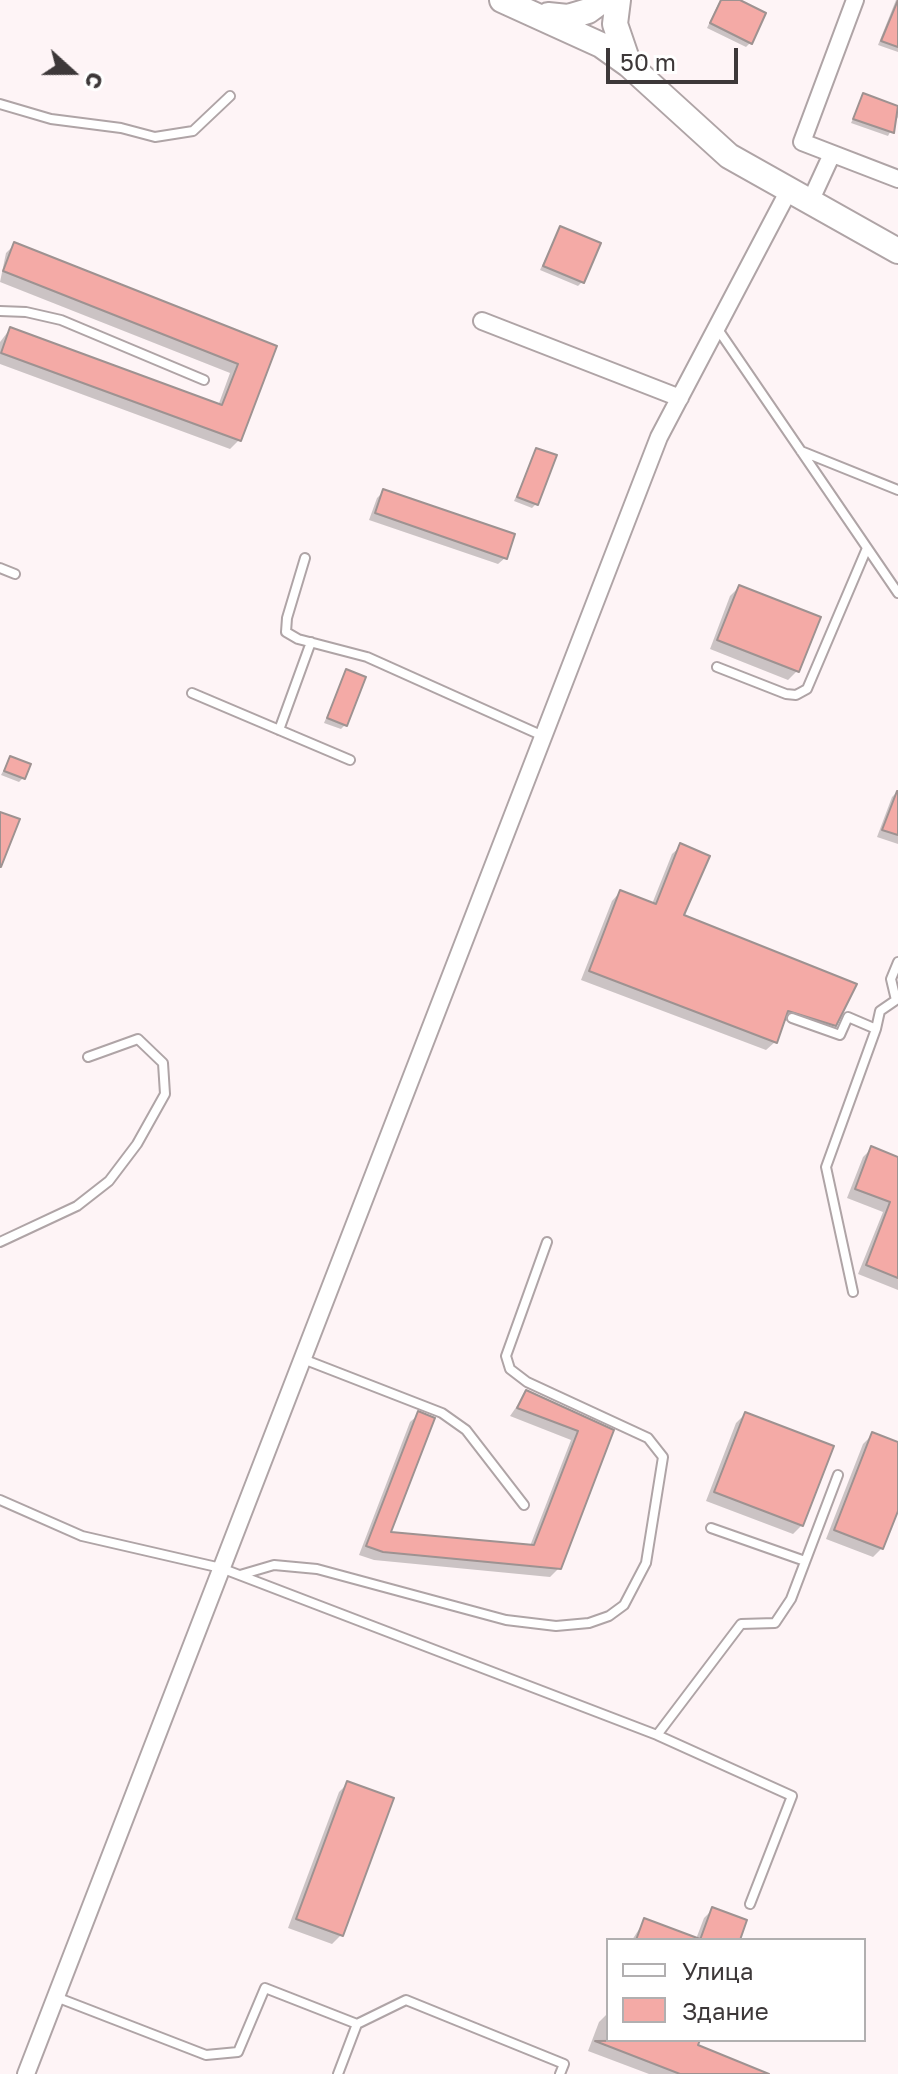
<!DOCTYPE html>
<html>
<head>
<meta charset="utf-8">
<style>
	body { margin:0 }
	#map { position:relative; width:898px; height:2074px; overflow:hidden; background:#fef4f6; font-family:"Golos Text",sans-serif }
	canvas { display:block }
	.legend { position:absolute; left:606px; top:1938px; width:260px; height:104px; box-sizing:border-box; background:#fff; border:2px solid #b1afb0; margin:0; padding:10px 14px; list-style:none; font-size:24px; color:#3d3839 }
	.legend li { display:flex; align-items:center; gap:16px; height:40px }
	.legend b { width:40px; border:2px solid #b1afb0 }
	.north { position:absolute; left:32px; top:32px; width:80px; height:80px; -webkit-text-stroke:6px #fff; paint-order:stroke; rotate:111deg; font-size:22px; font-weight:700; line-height:32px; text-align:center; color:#3d3839 }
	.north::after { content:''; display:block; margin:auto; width:28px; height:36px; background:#3d3839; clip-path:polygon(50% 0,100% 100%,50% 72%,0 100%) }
	.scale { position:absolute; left:606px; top:48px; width:132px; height:36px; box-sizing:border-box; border:4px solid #3d3839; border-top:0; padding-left:10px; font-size:24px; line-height:28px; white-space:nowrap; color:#3d3839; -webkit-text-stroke:6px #fff; paint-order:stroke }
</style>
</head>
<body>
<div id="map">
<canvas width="898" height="2074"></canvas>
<ul class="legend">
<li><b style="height:10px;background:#fff"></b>Улица</li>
<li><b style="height:22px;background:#f4aaa6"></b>Здание</li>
</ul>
<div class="north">С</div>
<div class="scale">50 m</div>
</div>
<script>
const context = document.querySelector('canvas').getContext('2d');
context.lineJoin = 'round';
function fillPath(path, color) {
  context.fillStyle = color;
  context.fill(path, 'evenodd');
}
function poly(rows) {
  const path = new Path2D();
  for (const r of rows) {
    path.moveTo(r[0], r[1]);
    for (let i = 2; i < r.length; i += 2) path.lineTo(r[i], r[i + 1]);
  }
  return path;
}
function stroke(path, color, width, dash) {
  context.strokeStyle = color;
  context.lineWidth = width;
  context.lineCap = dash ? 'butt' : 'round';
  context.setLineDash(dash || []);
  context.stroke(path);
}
fillPath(poly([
	[720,0,735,0,750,43,746,47,707,28],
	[896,0,898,0,898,52,878,45],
	[864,95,898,108,898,117,888,136,851,123],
	[560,228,582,282,578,286,540,270],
	[15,244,275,348,239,440,230,449,0,364,0,342,10,329,218,406,230,373,0,282,6,253],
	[537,450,536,504,532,508,514,501],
	[384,491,505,558,498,564,369,520,377,498],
	[739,587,797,671,788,680,710,649,730,596],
	[346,672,345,725,341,729,324,723],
	[10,758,23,778,19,782,1,775],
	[898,791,898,844,877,837,892,797],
	[681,846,681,916,835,1025,826,1034,783,1020,775,1042,766,1050,581,980,612,901,620,892,652,904,672,854],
	[872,1148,898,1159,898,1290,858,1274,883,1212,847,1198,863,1157],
	[526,1393,612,1431,559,1568,550,1577,374,1560,359,1555,410,1422,419,1414,389,1533,530,1546,571,1440,510,1416],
	[745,1414,802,1525,793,1534,706,1501,736,1423],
	[872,1435,898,1444,898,1506,882,1548,873,1557,826,1539,863,1444],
	[348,1783,391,1799,341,1935,332,1944,288,1928,339,1792],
	[713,1909,737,1940,632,1940,645,1920,696,1939,704,1918],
	[608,2013,608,2040,698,2040,695,2046,767,2074,649,2074,588,2051,599,2022]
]), '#0003');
const building = poly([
	[721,0,740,0,766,13,752,44,710,23,721,0],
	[898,0,898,47,881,41,898,0],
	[863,93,898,106,894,133,853,119,863,93],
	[560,226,601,243,584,283,543,266,560,226],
	[14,242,277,346,241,441,1,353,10,327,222,405,238,364,3,271,14,242],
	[536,448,557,455,538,505,517,497,536,448],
	[383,489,515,534,507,559,375,513,383,489],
	[739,585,821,617,799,672,717,640,739,585],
	[346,669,366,677,347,726,327,718,346,669],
	[10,756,31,764,25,779,4,771,10,756],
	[897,791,898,791,898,835,882,830,897,791],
	[0,812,20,819,1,867,0,867,0,812],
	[680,843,710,856,684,915,857,984,836,1026,788,1011,777,1043,589,971,620,890,656,904,680,843],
	[871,1146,898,1157,898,1278,866,1265,890,1202,855,1189,871,1146],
	[526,1390,614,1430,561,1569,383,1552,366,1546,418,1411,435,1418,391,1532,534,1545,578,1431,517,1408,526,1390],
	[745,1412,834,1446,803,1526,714,1492,745,1412],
	[872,1432,898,1442,898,1511,883,1549,834,1530,872,1432],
	[347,1781,394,1798,343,1936,296,1919,347,1781],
	[712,1907,747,1920,740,1940,700,1940,712,1907],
	[644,1918,700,1939,699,1940,636,1940,644,1918],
	[700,2040,698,2045,769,2074,680,2074,595,2041,700,2040]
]);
fillPath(building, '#f4aaa6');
stroke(building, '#9e9291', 2);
const lane = poly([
	[0,104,51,119,121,128,155,137,193,131,230,96],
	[0,311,26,312,61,320,204,380],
	[717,328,898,593],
	[801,451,898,490],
	[305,558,287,618,286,632,298,639,367,657,543,736],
	[0,568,15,574],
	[717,667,786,694,796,695,807,689,867,548],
	[192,693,350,760],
	[279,730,311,642],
	[792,1018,840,1035,848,1017,876,1029],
	[0,1242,77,1206,109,1181,137,1144,165,1094,163,1063,138,1039,88,1057],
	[853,1292,826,1167,876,1029,880,1011,896,1000,891,979,898,962],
	[303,1359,442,1413,466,1430,524,1505],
	[0,1500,82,1536,221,1568,657,1735,741,1624,775,1623,791,1599,838,1475],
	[711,1528,805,1561],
	[240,1575,274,1565,317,1569,506,1620,556,1626,589,1623,609,1616,624,1605,646,1563,663,1457,648,1438,527,1382,510,1369,506,1356,547,1242],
	[657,1735,792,1796,750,1904],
	[56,1997,206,2055,238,2052,265,1988,357,2024,406,2000,564,2064,560,2074],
	[338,2074,357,2024]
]);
const street = poly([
	[855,0,802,142,898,179],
	[809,204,832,154],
	[482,321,680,398],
	[26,2074,659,437,788,192]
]);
const secondary = poly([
	[502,0,601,45,629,65,729,156,898,251],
	[618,0,615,24,629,65],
	[548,15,568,17,588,11,603,0]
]);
stroke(lane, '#afa4a6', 12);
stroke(street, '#afa4a6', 20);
stroke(secondary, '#afa4a6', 28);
stroke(lane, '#fff', 8);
stroke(street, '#fff', 16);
stroke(secondary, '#fff', 24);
</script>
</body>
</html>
